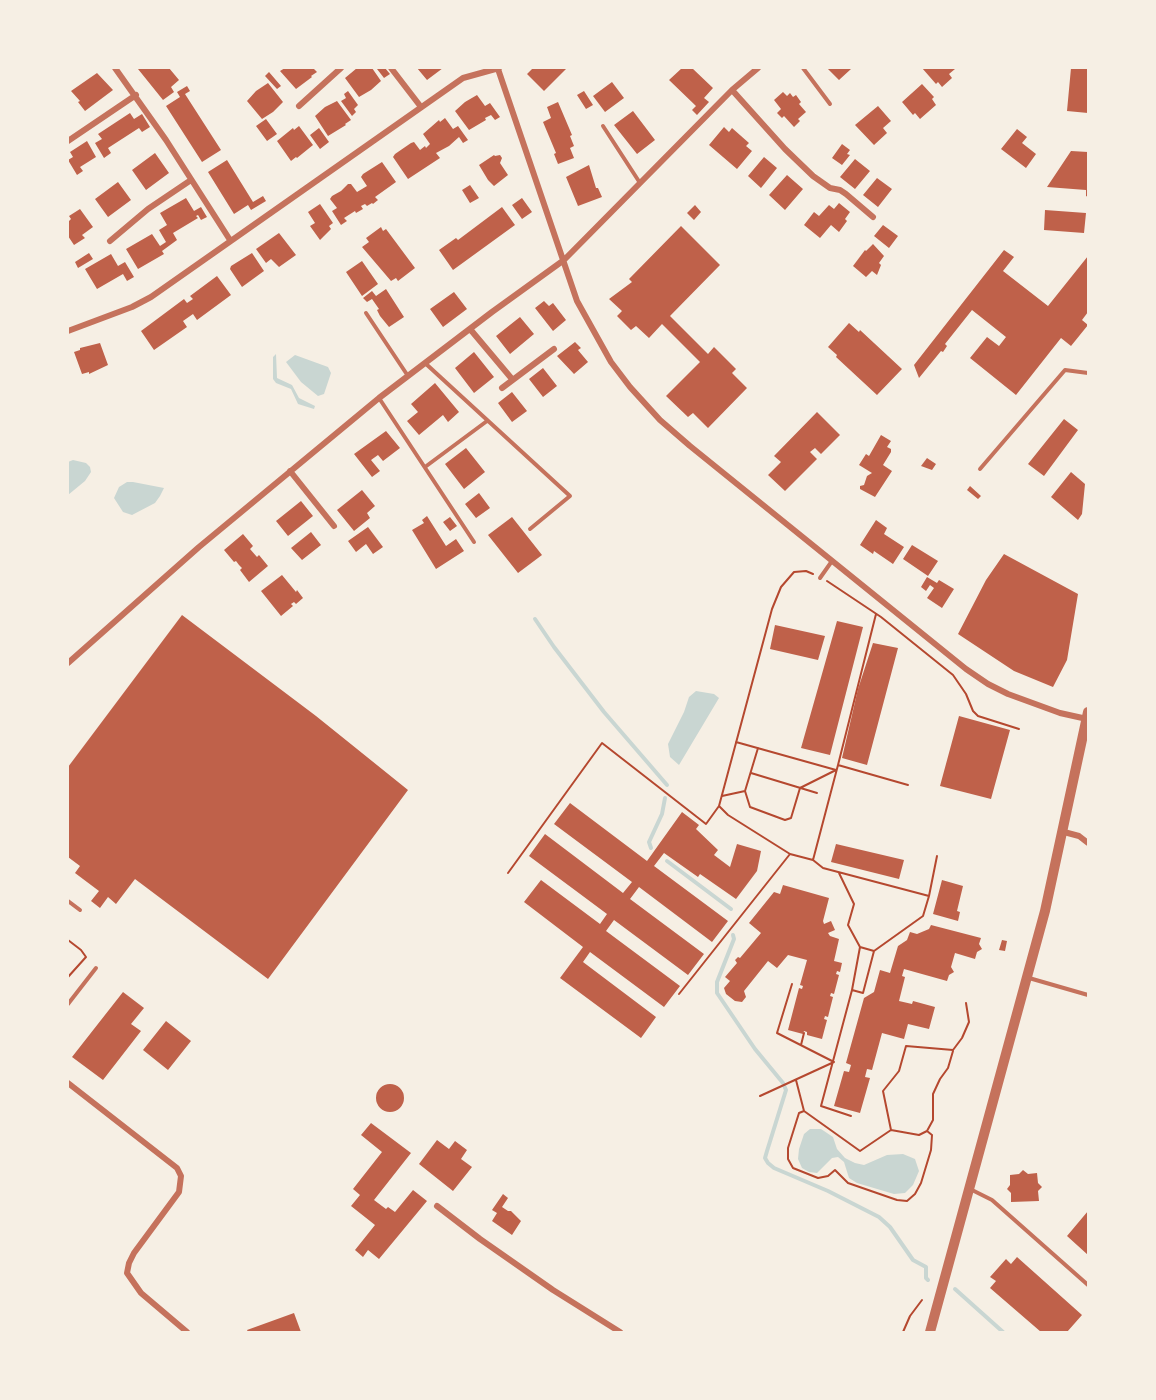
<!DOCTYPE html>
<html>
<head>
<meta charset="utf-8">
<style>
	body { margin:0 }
	#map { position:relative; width:1156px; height:1400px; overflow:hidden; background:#f6efe4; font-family:"Open Sans",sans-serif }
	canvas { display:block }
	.frame { position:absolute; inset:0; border:69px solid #f6efe4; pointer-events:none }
</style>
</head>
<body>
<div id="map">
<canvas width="1156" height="1400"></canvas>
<div class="frame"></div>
</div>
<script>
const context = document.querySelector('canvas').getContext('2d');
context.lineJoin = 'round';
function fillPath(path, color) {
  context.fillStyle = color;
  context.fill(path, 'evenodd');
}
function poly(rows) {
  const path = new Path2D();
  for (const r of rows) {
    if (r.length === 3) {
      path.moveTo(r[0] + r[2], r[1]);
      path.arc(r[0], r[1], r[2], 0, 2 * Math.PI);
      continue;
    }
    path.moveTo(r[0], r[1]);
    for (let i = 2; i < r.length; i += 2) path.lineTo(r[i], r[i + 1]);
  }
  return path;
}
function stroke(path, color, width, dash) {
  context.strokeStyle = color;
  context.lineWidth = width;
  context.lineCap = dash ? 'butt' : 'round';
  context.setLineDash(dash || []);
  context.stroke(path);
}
fillPath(poly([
	[276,354,277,378,292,385,299,398,315,406,314,409,298,404,291,389,276,383,273,379,273,357],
	[295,355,328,367,331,373,324,394,318,396,301,382,286,362],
	[73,460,86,463,90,467,91,472,85,481,68,495,68,462],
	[127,482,133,482,164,488,160,496,155,503,132,515,123,512,114,498,119,487],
	[696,691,714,694,719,698,679,765,670,757,668,744,684,712,689,697],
	[810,1129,821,1129,833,1137,837,1149,845,1158,855,1163,864,1165,887,1155,903,1154,915,1159,919,1171,913,1185,905,1193,894,1194,857,1183,849,1178,844,1162,838,1157,832,1158,817,1173,809,1172,802,1168,798,1159,799,1149,804,1134]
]), '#c9d6d2');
stroke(poly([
	[535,619,554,647,604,712,667,785],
	[651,848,649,842,662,814,665,798],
	[667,861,731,909],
	[733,935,734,939,717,982,717,993,755,1049,783,1083,786,1090,767,1151,765,1158,768,1163,774,1168,828,1191,879,1217,890,1227,913,1260,926,1267,926,1278,928,1280],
	[955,1289,1003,1332]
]), '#c9d6d2', 4);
fillPath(poly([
	[141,68,169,68,179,80,171,87,174,92,163,100,138,69],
	[285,68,313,68,317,72,311,76,312,77,296,89,280,71],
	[357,68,372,68,381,81,371,90,359,97,345,78],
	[379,68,385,68,390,74,384,78,377,69],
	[417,68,443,68,427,80],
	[533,68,567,68,544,91,527,74],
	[682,68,692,68,713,88,704,98,709,102,697,115,692,110,696,106,669,80],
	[827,68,850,68,851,69,839,80],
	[922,68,954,68,955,69,949,74,952,78,942,87,938,82,936,84],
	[1071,68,1088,68,1088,113,1067,111],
	[269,72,281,86,277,89,265,76],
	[97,73,113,90,85,111,78,102,80,101,71,91],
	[612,82,624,98,605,112,593,96],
	[268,83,283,102,273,112,262,119,247,101,256,91],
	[922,84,934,97,932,99,936,105,920,119,915,113,913,115,902,102],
	[187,86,190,91,185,94,221,150,202,162,166,106,180,97,177,92],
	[348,91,358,105,354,109,356,112,352,116,341,101,346,98,344,94],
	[584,91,593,105,586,109,577,95],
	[783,92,787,96,790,93,793,97,796,95,801,102,799,104,806,112,798,119,800,121,794,127,784,116,782,118,777,113,781,109,774,100],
	[477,95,485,106,490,103,500,117,495,120,491,115,485,118,486,120,469,130,455,111,465,102],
	[337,101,351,120,345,124,346,125,328,136,315,116,325,107],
	[558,102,572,135,570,136,574,146,570,148,574,158,558,164,554,154,556,153,543,122,551,118,547,107],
	[878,106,891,121,883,128,887,133,874,145,855,125],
	[633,111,655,140,637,154,614,125],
	[130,113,134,119,142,114,150,127,142,132,139,128,108,148,111,153,104,158,95,143,102,139,98,134],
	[445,118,453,129,458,126,468,140,463,143,459,137,449,146,436,153,440,158,408,179,393,157,395,154,411,143,414,142,420,150,425,146,426,148,430,144,423,134,439,120,440,122],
	[266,119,277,134,267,141,256,126],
	[299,126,313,145,297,158,296,157,291,161,277,141,293,128,294,130],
	[724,127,729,132,732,128,749,143,746,146,752,151,737,169,709,145],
	[319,128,329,142,320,149,310,135],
	[1017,129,1027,137,1022,143,1036,154,1026,168,1001,149],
	[87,141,96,157,80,167,83,171,77,175,68,160,73,157,70,152],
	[842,144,850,150,847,154,850,155,842,165,832,158],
	[1071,151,1088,152,1088,197,1086,196,1086,190,1047,187],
	[155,153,169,173,146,190,132,170],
	[494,155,495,156,500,155,502,158,500,163,508,175,494,186,488,180,479,165],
	[764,157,777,168,761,188,748,176],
	[855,159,870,171,855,189,840,177],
	[227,160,253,202,263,196,266,201,251,210,248,205,234,214,208,172],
	[382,162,396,182,375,197,378,200,373,204,372,203,367,206,365,204,361,206,363,209,356,213,355,211,344,218,347,221,341,225,332,211,337,208,330,199,332,196,341,191,348,184,351,184,357,192,367,186,361,177,363,174],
	[589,165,596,188,598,188,602,197,578,206,566,177],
	[787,175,803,189,785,210,769,195],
	[877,178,892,189,878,207,863,195],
	[118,182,131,200,108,217,95,199],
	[470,185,479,198,470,203,462,190],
	[186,198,194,211,201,207,207,217,201,220,198,215,196,216,198,218,173,233,177,240,162,251,164,254,138,269,126,249,152,234,160,246,166,242,159,230,167,225,160,213],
	[522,198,532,212,522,219,512,205],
	[839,203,850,212,845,219,847,221,839,232,831,225,820,238,804,225,814,212,819,216,829,205,834,209],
	[320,204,333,223,329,226,331,229,320,240,310,226,315,223,308,212],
	[695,205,701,212,694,220,687,213],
	[502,207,515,225,453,270,439,250,456,238,458,240],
	[80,209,93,227,82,235,85,238,74,245,68,236,68,222,71,219,69,216],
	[1045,210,1086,213,1084,233,1044,230],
	[883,225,898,236,889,248,874,236],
	[681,226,720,265,670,316,708,354,714,347,736,369,732,373,747,388,708,428,693,413,688,417,666,396,700,362,662,324,649,338,636,326,631,330,617,316,622,311,609,299,632,282,629,279],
	[381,227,383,231,386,229,415,268,398,281,396,278,391,281,362,247,369,242,366,238],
	[279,233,296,255,279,267,271,259,266,263,256,249],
	[873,244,884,256,879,263,881,265,877,275,872,271,866,277,853,266,865,250,866,251],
	[1004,250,1014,257,1003,271,1048,306,1088,256,1088,312,1082,320,1088,325,1071,346,1061,338,1016,395,970,358,987,337,999,346,1006,337,972,310,945,344,947,346,943,352,941,351,919,378,914,365],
	[89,253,93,259,78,268,75,262],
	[252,253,264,271,242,287,230,269,231,266],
	[111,254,118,266,125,262,134,277,127,281,123,274,97,289,85,269],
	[362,261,378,284,362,296,346,272],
	[217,276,231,295,197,320,193,314,183,321,187,327,154,350,141,331,184,299,187,303,193,299,190,296],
	[386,289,404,317,389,327,380,316,377,310,379,309,372,299,367,302,363,298,372,291,376,296],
	[454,292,467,309,443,327,430,309],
	[544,301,549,306,553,303,566,320,553,331,535,308],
	[520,317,534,334,510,354,496,336],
	[849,323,859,332,860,330,902,369,877,395,836,357,837,355,828,347],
	[575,342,581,348,578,350,588,362,574,374,557,356],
	[100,343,108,365,89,374,89,372,82,374,74,352,80,350,80,348],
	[474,352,494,377,474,393,455,368],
	[543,368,557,386,543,397,529,379],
	[435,383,459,412,448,422,443,415,419,435,407,421,418,412,411,404],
	[512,392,527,411,512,422,498,403],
	[817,412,840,435,821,454,815,448,810,452,817,459,785,491,768,475,781,462,774,456],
	[1064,419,1078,430,1044,476,1028,464],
	[386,431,400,448,383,461,378,455,371,460,380,471,372,477,354,454],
	[881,435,891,441,887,447,891,449,891,452,883,465,892,471,875,497,860,489,860,486,864,485,867,476,872,473,859,465,866,454,869,456],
	[466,448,485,472,464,489,445,464],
	[927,458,936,464,932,470,921,466],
	[1071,472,1085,484,1082,514,1078,520,1051,497],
	[970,486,981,496,978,499,967,490],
	[362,490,375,506,367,513,370,518,354,531,337,510],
	[479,493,490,508,476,518,465,504],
	[301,501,313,516,288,536,276,521],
	[427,516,446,546,456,539,464,551,436,569,412,530,424,523,422,520],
	[450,517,457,526,450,531,443,522],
	[512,517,542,555,518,573,488,535],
	[876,520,887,528,884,534,904,547,893,564,874,551,873,554,860,545],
	[368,527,383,547,373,554,366,544,356,552,348,541],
	[311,532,321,545,302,560,291,548],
	[243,534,253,546,250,549,257,557,259,555,268,566,249,582,240,570,242,568,239,565,236,561,234,562,224,550],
	[912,545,938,561,928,576,903,559],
	[1004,554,1078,594,1067,660,1053,687,1014,671,958,634,986,580],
	[282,575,296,592,297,590,303,598,296,604,294,602,291,604,293,606,281,616,261,591],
	[927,577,937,583,939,580,954,589,942,608,927,598,934,588,930,585,926,591,921,587],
	[182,615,316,716,408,790,268,979,135,879,116,904,108,897,100,908,91,901,99,891,75,873,80,866,68,857,68,767],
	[837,621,863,627,830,755,801,748],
	[775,625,825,636,818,660,770,649],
	[873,643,898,648,867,765,842,758,858,689],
	[959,716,1010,730,991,799,940,786],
	[570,803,647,861,682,812,699,825,696,829,718,850,714,855,730,867,737,844,761,851,757,871,736,899,700,874,698,877,664,853,654,866,728,921,712,942,639,887,630,899,704,954,688,975,614,920,606,931,680,986,664,1007,590,952,583,962,656,1017,641,1038,560,978,583,947,524,902,541,880,600,924,607,914,529,856,545,834,623,893,632,882,554,824],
	[836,844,904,860,899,879,831,862],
	[942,880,963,886,957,911,960,912,958,921,933,914],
	[783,885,829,898,823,921,824,924,831,921,835,930,828,933,830,936,839,939,834,961,842,963,840,972,837,971,836,974,839,975,834,994,831,993,830,996,833,997,828,1017,825,1016,824,1019,827,1020,822,1039,807,1035,807,1032,804,1031,803,1034,788,1030,799,988,802,989,803,986,800,985,807,960,788,955,777,968,768,961,744,991,746,997,742,1002,735,1001,726,994,724,988,730,981,725,977,737,963,735,960,738,957,740,958,761,933,749,923,774,892,780,894],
	[931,925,981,938,979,944,982,949,977,952,975,959,955,953,951,967,954,972,949,975,947,981,904,969,902,976,905,977,899,1001,912,1004,913,1001,935,1007,929,1029,908,1024,904,1039,882,1033,872,1070,867,1069,865,1077,870,1078,860,1113,834,1106,844,1071,849,1072,851,1065,846,1063,864,998,874,992,880,970,890,973,898,946,907,940,910,932,917,934,929,929],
	[1002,940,1007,941,1005,951,999,950],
	[123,992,144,1008,131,1024,141,1031,103,1080,72,1057],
	[166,1021,191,1041,168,1070,143,1050],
	[390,1098,14],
	[371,1123,411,1153,374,1200,386,1209,388,1207,395,1212,413,1190,427,1201,379,1259,368,1250,363,1257,355,1250,375,1225,351,1206,360,1195,353,1189,382,1152,361,1135],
	[437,1140,449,1149,455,1141,467,1150,461,1159,472,1167,453,1191,419,1164],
	[1023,1170,1028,1174,1037,1173,1038,1183,1042,1187,1038,1191,1039,1201,1011,1202,1011,1193,1007,1189,1010,1185,1010,1175,1019,1174],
	[503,1194,508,1198,502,1207,508,1211,511,1211,521,1221,512,1235,492,1221,497,1213,492,1210],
	[1088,1211,1088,1255,1067,1236],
	[1017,1257,1082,1315,1067,1332,1041,1332,990,1288,996,1281,990,1277,1006,1259,1011,1264],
	[294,1313,301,1332,248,1332,247,1330]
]), '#bf614a');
stroke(poly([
	[827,581,881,617,953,675,966,694,973,711,978,716,1019,729],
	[736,742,836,770],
	[758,748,745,791,750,807,785,820,791,818,800,788,836,770],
	[838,765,876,614],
	[751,773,817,793],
	[722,796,745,791],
	[790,854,728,815,719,806,772,609,781,587,794,572,806,571,813,574],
	[813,860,838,765,908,785],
	[508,873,602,743,706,824,719,806],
	[839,873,854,904,848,925,860,947,852,990,863,993,874,951,923,916,929,896],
	[68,940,81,950,86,957,68,977],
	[860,947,874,951],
	[679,994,790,854,813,860,823,868,929,896,937,856],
	[801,1045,804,1033],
	[796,1080,804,1111,860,1151,891,1130,883,1091,899,1071,906,1046,953,1050,962,1038,969,1022,966,1003],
	[760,1096,834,1062,777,1033,792,984],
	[804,1111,799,1113,788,1148,788,1159,793,1168,818,1178,828,1176,835,1170,848,1183,897,1200,907,1201,915,1194,921,1183,931,1150,932,1135,927,1131],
	[851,1116,821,1106,852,990],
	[891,1130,919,1135,927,1131,933,1120,933,1094,940,1079,948,1068,953,1051],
	[903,1332,910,1316,922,1300]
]), '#b5482f', 2);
stroke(poly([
	[803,68,830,104],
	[603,126,640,183],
	[366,313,408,376],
	[425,363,570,496,530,529],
	[379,398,474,542],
	[425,467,487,421],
	[980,469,1065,370,1088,373],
	[820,578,832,561],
	[68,901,80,910],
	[1029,978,1088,995],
	[68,1004,96,968],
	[970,1189,992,1200,1088,1285]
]), '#c5725c', 4);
stroke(poly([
	[115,68,166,140,230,240],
	[391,68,421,107],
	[498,69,577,301,611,362,630,387,660,420,690,446,966,669,988,684,1008,694,1060,713,1087,719],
	[732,90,785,149,813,176,830,188,840,190,846,194,873,217],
	[299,106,341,68],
	[68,141,136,95],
	[110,241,148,209,191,180],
	[470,329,512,379],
	[68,331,132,307,151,297,463,78,499,68],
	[502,388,554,349],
	[290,471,334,526],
	[68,663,199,547,379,398,492,312,564,260,732,90,758,68],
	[1064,832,1079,836,1088,843],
	[68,1083,177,1168,181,1176,179,1192,134,1253,129,1263,127,1273,141,1293,187,1332],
	[437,1206,480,1239,553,1290,620,1332]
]), '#c5725c', 6);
stroke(poly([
	[930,1332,1045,911,1088,712]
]), '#c5725c', 10);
</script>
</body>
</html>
